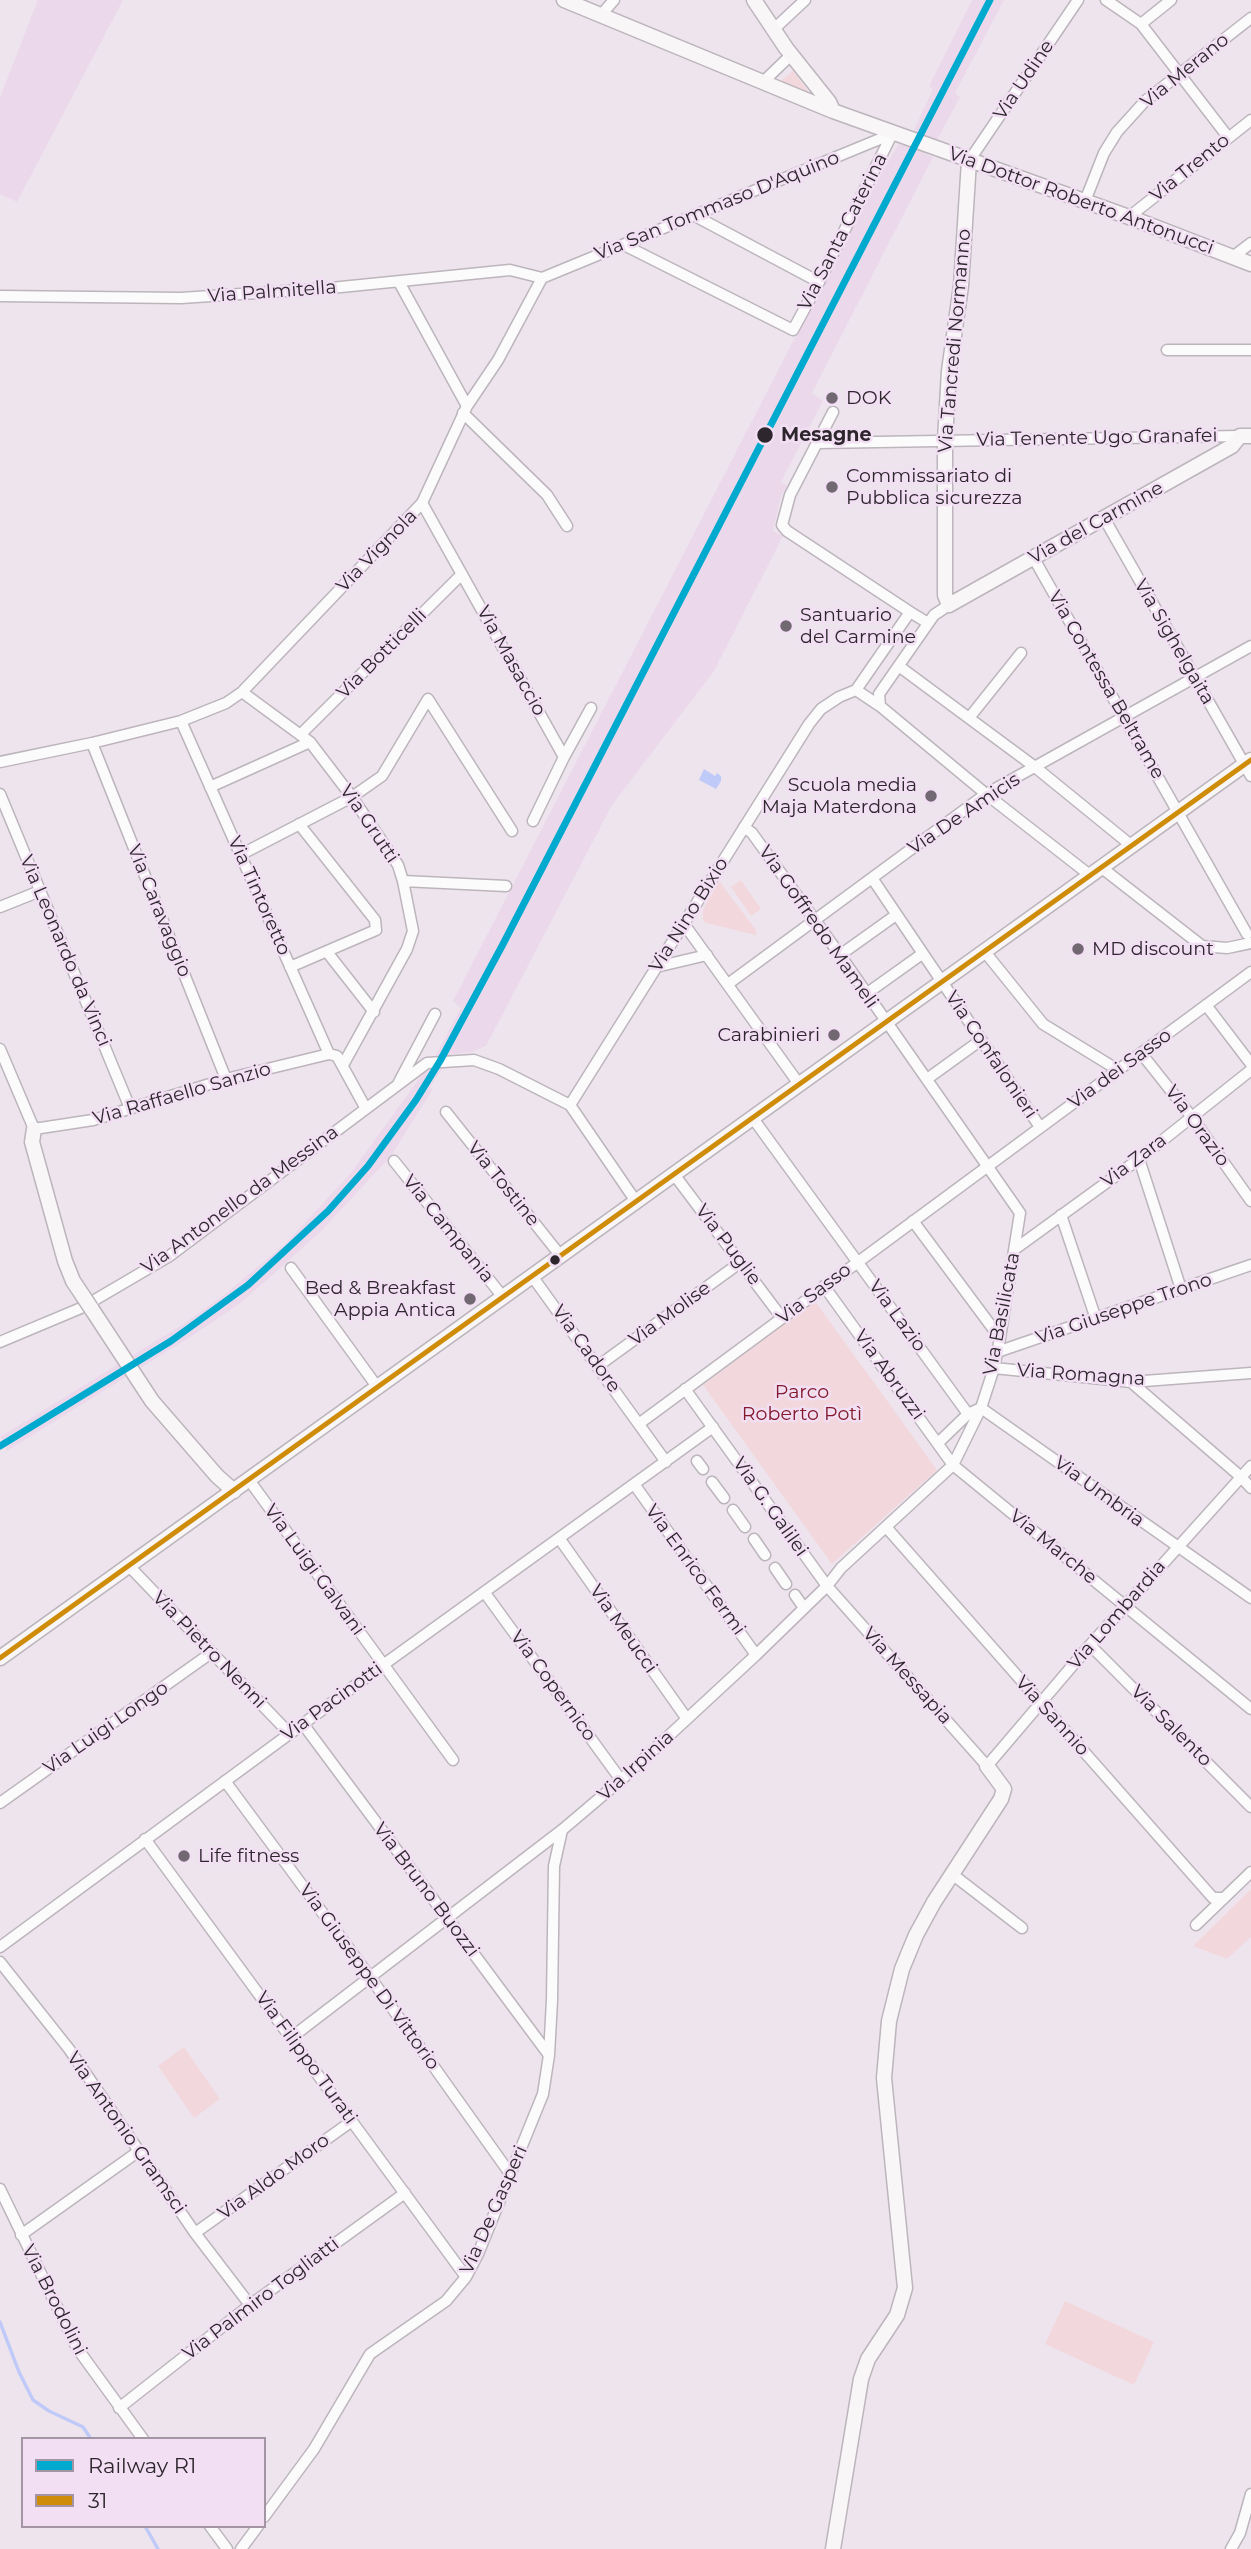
<!DOCTYPE html>
<html>
<head>
<meta charset="utf-8">
<style>
	body { margin:0 }
	#map { position:relative; width:1251px; height:2549px; overflow:hidden; background:#eee4ee; font-family:Montserrat,sans-serif }
	canvas { display:block }
	.legend { position:absolute; left:21px; top:2437px; width:245px; height:91px; box-sizing:border-box; background:#f2dff3; border:2px solid #a395a4; margin:0; padding:9px 12px; list-style:none; font-size:21px; color:#2d262d }
	.legend li { display:flex; align-items:center; gap:14px; height:35px }
	.legend b { width:35px; border:2px solid #a395a4 }
</style>
</head>
<body>
<div id="map">
<canvas width="1251" height="2549"></canvas>
<ul class="legend">
<li><b style="height:9px;background:#00a9ce"></b>Railway R1</li>
<li><b style="height:9px;background:#cf8c09"></b>31</li>
</ul>
</div>
<script>
const context = document.querySelector('canvas').getContext('2d');
context.lineJoin = 'round';
function fillPath(path, color) {
  context.fillStyle = color;
  context.fill(path, 'evenodd');
}
function poly(rows) {
  const path = new Path2D();
  for (const r of rows) {
    path.moveTo(r[0], r[1]);
    for (let i = 2; i < r.length; i += 2) path.lineTo(r[i], r[i + 1]);
  }
  return path;
}
function stroke(path, color, width, dash) {
  context.strokeStyle = color;
  context.lineWidth = width;
  context.lineCap = dash ? 'butt' : 'round';
  context.setLineDash(dash || []);
  context.stroke(path);
}
function write(font, color, halo, rows, align = 'center') {
  context.font = font + ' Montserrat,sans-serif';
  context.lineWidth = 5;
  context.setLineDash([]);
  context.textBaseline = 'middle';
  context.strokeStyle = halo;
  context.fillStyle = color;
  for (const [text, x, y, turn = 0] of rows) {
    context.save();
    context.translate(x, y);
    context.rotate((+turn || 0) * Math.PI / 180);
    context.textAlign = isNaN(turn) ? turn : align;
    if (halo) context.strokeText(text, 0, 0);
    context.fillText(text, 0, 0);
    context.restore();
  }
}
fillPath(poly([
	[38,0,123,0,17,202,0,194,0,97],
	[972,0,1004,0,955,93,960,97,937,140,933,138,926,154,933,157,812,393,823,401,781,482,787,486,781,496,773,531,783,536,714,671,612,805,486,1046,472,1052,452,1054,430,1087,433,1089,390,1157,321,1231,267,1280,239,1304,195,1334,7,1451,0,1437,185,1323,224,1295,285,1244,351,1173,436,1055,461,1008,453,1001,871,190,899,144,905,145,913,132,933,89,929,86]
]), '#ebd9eb');
fillPath(poly([
	[793,71,815,100,778,83],
	[741,880,761,909,751,916,731,887],
	[719,881,756,930,756,935,706,923,703,920,703,910],
	[815,1301,937,1470,832,1564,703,1385],
	[1251,1889,1251,1937,1227,1959,1193,1946],
	[184,2047,220,2099,194,2118,158,2066],
	[1065,2301,1154,2342,1134,2385,1045,2344]
]), '#f2d8dc');
fillPath(poly([
	[704,769,715,776,717,773,721,776,721,781,716,789,699,780]
]), '#c0caf8');
stroke(poly([
	[0,2322,19,2372,33,2400,49,2411,83,2427,91,2439],
	[145,2526,158,2549]
]), '#c0caf8', 3.5);
const street = poly([
	[1106,0,1141,24,1228,137],
	[601,15,614,0],
	[1141,24,1171,0],
	[774,29,805,0],
	[763,82,791,55],
	[969,161,1078,0],
	[1085,201,1104,153,1117,132,1145,101,1251,18],
	[695,216,819,282],
	[1129,217,1251,120],
	[624,245,793,330,819,282,892,134],
	[1234,256,1251,243],
	[542,278,892,134],
	[399,282,467,406],
	[0,296,181,298,331,288,510,270,542,278],
	[1167,350,1251,350],
	[833,412,790,495,782,525,787,531,910,612],
	[463,413,547,495,567,526],
	[817,443,1240,436],
	[422,503,564,757,533,821],
	[1104,518,1251,776],
	[1033,557,1247,934],
	[900,667,1035,767,1132,846],
	[856,690,880,706,986,794,1091,876],
	[242,692,310,742,352,797,398,865,403,881,413,931,407,949,343,1065],
	[880,706,879,694,934,615,949,605],
	[969,718,1021,653],
	[181,721,329,1054,337,1056,365,1107],
	[301,734,462,574],
	[92,743,226,1079],
	[564,757,591,708],
	[0,762,92,743,181,721,226,703,242,692,422,503,467,406,498,360,542,278],
	[210,787,310,742],
	[0,794,130,1108],
	[240,855,352,797,382,776,428,699,512,831],
	[1102,868,1202,946,1227,948,1251,943],
	[872,878,1040,1127],
	[403,881,506,886],
	[0,907,40,891],
	[684,924,799,1084],
	[327,952,374,1012],
	[985,952,1043,1024,1118,1070],
	[840,955,896,915],
	[290,967,376,930,375,920,299,824],
	[656,967,707,955],
	[728,984,986,794,1251,646],
	[866,994,922,954],
	[1206,1005,1251,1064],
	[0,1049,34,1129,93,1120,226,1079,329,1054],
	[1141,1053,1191,1116,1251,1201],
	[927,1079,981,1040],
	[399,1082,435,1014],
	[570,1105,809,724,821,709,839,697,856,690,910,612,928,623],
	[446,1112,560,1255],
	[752,1117,968,1414],
	[1139,1159,1181,1289],
	[394,1161,503,1297],
	[673,1173,782,1318],
	[1061,1215,1096,1319],
	[913,1221,1000,1338],
	[1015,1249,1139,1159,1251,1070],
	[291,1268,378,1388],
	[532,1276,666,1462],
	[824,1286,953,1465,1251,1709],
	[0,1342,81,1308,168,1257,427,1063,474,1060,499,1069,570,1105,635,1200],
	[997,1352,1251,1265],
	[598,1366,741,1262],
	[994,1368,1131,1382,1251,1373],
	[1131,1382,1241,1477,1251,1488],
	[685,1389,827,1586,987,1766,1090,1645,1251,1466],
	[640,1423,1251,972],
	[938,1443,968,1414,981,1408,1251,1598],
	[697,1461,703,1469],
	[249,1480,453,1760],
	[712,1482,724,1498],
	[634,1484,756,1655],
	[733,1510,745,1527],
	[886,1527,1213,1898,1223,1898],
	[559,1538,687,1719],
	[754,1539,765,1555],
	[128,1565,289,1733],
	[775,1568,786,1584],
	[485,1593,621,1780],
	[795,1595,804,1608],
	[1090,1645,1251,1807],
	[303,1724,549,2055],
	[225,1781,370,1977,511,2175],
	[0,1803,211,1653],
	[145,1839,466,2277],
	[952,1874,1022,1928],
	[1196,1925,1251,1872],
	[0,1947,383,1665,713,1427],
	[0,1962,69,2049,195,2233,250,2305],
	[292,2037,562,1830,621,1780,756,1655,827,1586,841,1568,953,1465,981,1408,994,1368,1000,1338,1020,1213,840,955,752,833,744,827],
	[0,2189,77,2348,143,2439],
	[195,2233,352,2121],
	[21,2235,139,2151],
	[119,2408,250,2305,405,2193],
	[264,2517,314,2449,370,2354,446,2301,466,2277,478,2254,543,2094,549,2055,552,2000,554,1866,562,1830],
	[210,2526,227,2549],
	[241,2549,258,2526],
	[1231,2549,1240,2533,1251,2494]
]);
const secondary = poly([
	[564,0,833,111,1129,217,1251,264],
	[754,0,786,48,829,102,833,111],
	[969,161,961,286,949,371,945,440,945,595,949,605,1232,446,1240,436,1251,436],
	[34,1129,32,1142,65,1261,73,1281,83,1296],
	[91,1308,152,1401,217,1476,234,1491],
	[0,1658,1251,760],
	[833,2549,861,2379,868,2359,897,2315,905,2288,884,2078,889,2021,902,1969,916,1935,934,1902,1001,1799,1004,1789,987,1766]
]);
stroke(street, '#bcb5bc', 13);
stroke(secondary, '#bcb5bc', 17);
stroke(street, '#fcfbfc', 10);
stroke(secondary, '#f9f6f8', 14);
const secondaryBridge = poly([
	[83,1296,91,1308]
]);
stroke(secondaryBridge, '#bcb5bc', 17, []);
stroke(secondaryBridge, '#f9f6f8', 14);
stroke(poly([
	[0,1658,1251,760]
]), '#cf8c09', 5);
stroke(poly([
	[0,1446,171,1341,248,1285,328,1211,368,1166,416,1100,440,1061,502,946,990,0]
]), '#00a9ce', 7);
for (const [x, y, r, color] of [
	[832,398,7,"#716871"],
	[765,435,9,"#2d262d"],
	[832,487,7,"#716871"],
	[786,626,7,"#716871"],
	[931,796,7,"#716871"],
	[1078,949,7,"#716871"],
	[834,1035,7,"#716871"],
	[555,1260,6,"#2d262d"],
	[470,1299,7,"#716871"],
	[184,1856,7,"#716871"]
]) {
  const dot = new Path2D();
  dot.arc(x, y, r, 0, 2 * Math.PI);
  context.fillStyle = color;
  context.fill(dot);
  stroke(dot, '#f2dff3', 2.5);
}
write('19px', '#2d262d', '#f2dff3', [
	["Via Merano",1185,71,-39],
	["Via Udine",1024,80,-56],
	["Via Trento",1190,168,-39],
	["Via Dottor Roberto Antonucci",1081,201,20],
	["Via San Tommaso D'Aquino",717,206,-22],
	["Via Santa Caterina",843,232,-63],
	["Via Palmitella",272,292,-4],
	["Via Tancredi Normanno",955,341,-85],
	["Via Tenente Ugo Granafei",1097,438,-1],
	["Via del Carmine",1096,523,-29],
	["Via Vignola",377,551,-46],
	["Via Sighelgaita",1174,642,60],
	["Via Botticelli",382,654,-45],
	["Via Masaccio",511,661,61],
	["Via Contessa Beltrame",1106,685,60],
	["Via De Amicis",964,814,-34],
	["Via Grutti",369,824,56],
	["Via Tintoretto",259,896,66],
	["Via Caravaggio",159,911,68],
	["Via Nino Bixio",689,915,-58],
	["Via Goffredo Mameli",818,927,55],
	["Via Leonardo da Vinci",65,951,67],
	["Via Confalonieri",991,1055,56],
	["Via dei Sasso",1120,1069,-36],
	["Via Raffaello Sanzio",182,1094,-16],
	["Via Orazio",1197,1126,54],
	["Via Zara",1134,1161,-37],
	["Via Tostine",503,1184,51],
	["Via Antonello da Messina",240,1200,-36],
	["Via Campania",448,1229,51],
	["Via Puglie",728,1245,53],
	["Via Sasso",814,1294,-37],
	["Via Giuseppe Trono",1124,1309,-19],
	["Via Molise",670,1314,-36],
	["Via Basilicata",1002,1314,-79],
	["Via Lazio",897,1316,54],
	["Via Cadore",586,1349,54],
	["Via Abruzzi",889,1375,54],
	["Via Romagna",1081,1375,4],
	["Via Umbria",1099,1492,36],
	["Via G. Galilei",770,1507,55],
	["Via Marche",1053,1547,39],
	["Via Luigi Galvani",314,1570,54],
	["Via Enrico Fermi",695,1570,54],
	["Via Lombardia",1117,1615,-49],
	["Via Meucci",623,1629,55],
	["Via Pietro Nenni",209,1650,46],
	["Via Messapia",907,1676,48],
	["Via Copernico",553,1686,54],
	["Via Pacinotti",332,1702,-36],
	["Via Sannio",1052,1716,48],
	["Via Salento",1171,1726,45],
	["Via Luigi Longo",106,1728,-35],
	["Via Irpinia",636,1766,-42],
	["Via Bruno Buozzi",426,1890,53],
	["Via Giuseppe Di Vittorio",369,1977,54],
	["Via Filippo Turati",306,2058,54],
	["Via Antonio Gramsci",126,2133,55],
	["Via Aldo Moro",274,2177,-36],
	["Via De Gasperi",494,2210,-66],
	["Via Palmiro Togliatti",261,2299,-37],
	["Via Brodolini",54,2300,63]
]);
write('19px', '#2d262d', '#f2dff3', [
	["DOK",846,398],
	["Commissariato di",846,476],
	["Pubblica sicurezza",846,498],
	["Santuario",800,615],
	["del Carmine",800,637],
	["Scuola media",917,785,"right"],
	["Maja Materdona",917,807,"right"],
	["MD discount",1092,949],
	["Carabinieri",820,1035,"right"],
	["Bed & Breakfast",456,1288,"right"],
	["Appia Antica",456,1310,"right"],
	["Life fitness",198,1856]
], 'left');
write('bold 19px', '#2d262d', '#f2dff3', [
	["Mesagne",781,435]
], 'left');
write('19px', '#83192b', '#f2dff3', [
	["Parco",802,1392],
	["Roberto Potì",802,1414]
]);
</script>
</body>
</html>
